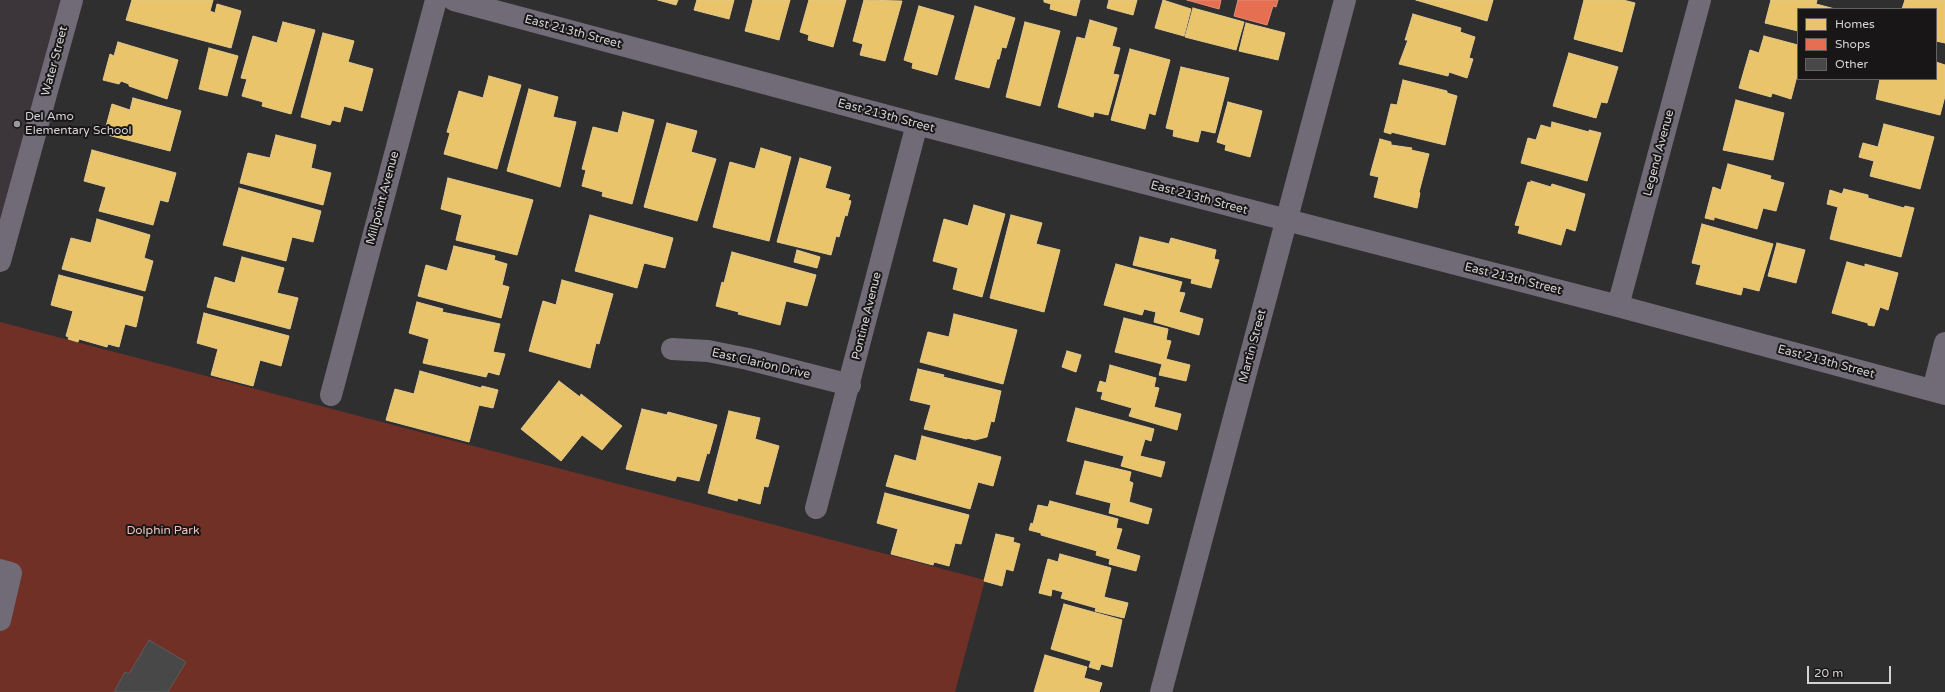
<!DOCTYPE html>
<html>
<head>
<meta charset="utf-8">
<style>
	body { margin:0 }
	#map { position:relative; width:1945px; height:692px; overflow:hidden; background:#302f30; font-family:"Varela Round",sans-serif }
	canvas { display:block }
	.legend { position:absolute; left:1797px; top:8px; width:140px; height:72px; box-sizing:border-box; background:#181617; border:1px solid #636163; margin:0; padding:5px 7px; list-style:none; font-size:12px; color:#d4d2d4 }
	.legend li { display:flex; align-items:center; gap:8px; height:20px }
	.legend b { width:20px; border:1px solid #636163 }
	.scale { position:absolute; left:1807px; top:666px; width:84px; height:18px; box-sizing:border-box; border:2px solid #d4d2d4; border-top:0; padding-left:5px; font-size:12px; line-height:14px; white-space:nowrap; color:#d4d2d4; -webkit-text-stroke:3px #181617; paint-order:stroke }
</style>
</head>
<body>
<div id="map">
<canvas width="1945" height="692"></canvas>
<ul class="legend">
<li><b style="height:11px;background:#e9c46a"></b>Homes</li>
<li><b style="height:11px;background:#e76f51"></b>Shops</li>
<li><b style="height:11px;background:#494848"></b>Other</li>
</ul>
<div class="scale">20 m</div>
</div>
<script>
const context = document.querySelector('canvas').getContext('2d');
context.lineJoin = 'round';
function fillPath(path, color) {
  context.fillStyle = color;
  context.fill(path, 'evenodd');
}
function poly(rows) {
  const path = new Path2D();
  for (const r of rows) {
    path.moveTo(r[0], r[1]);
    for (let i = 2; i < r.length; i += 2) path.lineTo(r[i], r[i + 1]);
  }
  return path;
}
function stroke(path, color, width, dash) {
  context.strokeStyle = color;
  context.lineWidth = width;
  context.lineCap = dash ? 'butt' : 'round';
  context.setLineDash(dash || []);
  context.stroke(path);
}
function write(font, color, halo, rows, align = 'center') {
  context.font = font + ' "Varela Round",sans-serif';
  context.lineWidth = 4;
  context.setLineDash([]);
  context.textBaseline = 'middle';
  context.strokeStyle = halo;
  context.fillStyle = color;
  for (const [text, x, y, turn = 0] of rows) {
    context.save();
    context.translate(x, y);
    context.rotate((+turn || 0) * Math.PI / 180);
    context.textAlign = isNaN(turn) ? turn : align;
    if (halo) context.strokeText(text, 0, 0);
    context.fillText(text, 0, 0);
    context.restore();
  }
}
fillPath(poly([
	[0,0,68,0,0,248]
]), '#3c353a');
fillPath(poly([
	[0,322,985,580,955,692,0,692]
]), '#713026');
const homes = poly([
	[132,0,213,0,210,11,215,13,217,4,241,11,231,48,126,20,132,0],
	[658,0,678,0,676,5,658,0],
	[697,0,734,0,729,19,694,10,697,0],
	[753,0,790,0,779,40,745,31,753,0],
	[809,0,846,0,833,47,808,40,809,35,800,32,809,0],
	[864,0,902,1,885,61,860,55,863,44,853,41,864,0],
	[1044,0,1080,0,1076,16,1050,9,1051,4,1044,2,1044,0],
	[1109,0,1137,0,1133,15,1107,8,1109,0],
	[1163,0,1191,9,1184,36,1155,28,1163,0],
	[1416,0,1493,0,1487,21,1416,0],
	[1584,0,1623,0,1635,3,1622,52,1574,39,1584,0],
	[1771,0,1817,0,1816,4,1835,9,1798,9,1798,31,1765,23,1771,0],
	[1905,0,1945,0,1945,43,1936,41,1936,9,1902,9,1905,0],
	[919,6,954,16,937,75,912,68,913,63,904,60,919,6],
	[975,6,1015,18,1006,48,1002,47,999,59,997,59,989,88,955,79,975,6],
	[1193,8,1244,22,1236,50,1185,37,1193,8],
	[1413,14,1461,28,1460,32,1475,37,1469,58,1473,59,1467,78,1449,72,1448,76,1399,64,1408,40,1405,40,1413,14],
	[1090,20,1117,28,1112,46,1120,48,1113,74,1119,75,1108,115,1094,112,1093,117,1058,107,1077,37,1085,39,1090,20],
	[283,22,315,30,291,114,262,106,263,102,242,96,247,79,241,78,253,36,277,43,283,22],
	[1025,22,1060,31,1040,106,1006,97,1025,22],
	[1246,23,1285,33,1278,60,1239,51,1246,23],
	[323,33,354,41,348,62,373,69,362,111,344,106,340,122,332,120,330,125,301,117,323,33],
	[1764,36,1798,45,1798,72,1791,99,1772,93,1771,97,1739,88,1750,50,1759,53,1764,36],
	[118,42,178,60,167,99,129,86,129,84,121,81,119,84,103,80,110,54,114,56,118,42],
	[209,48,238,56,227,96,199,89,209,48],
	[1130,49,1170,60,1155,115,1149,113,1145,129,1111,120,1130,49],
	[1569,53,1618,67,1607,103,1601,102,1596,118,1553,106,1569,53],
	[1936,62,1945,65,1945,96,1940,115,1876,99,1880,79,1936,79,1936,62],
	[1181,67,1229,78,1215,133,1201,130,1198,142,1173,136,1174,130,1166,128,1181,67],
	[489,76,521,85,497,169,444,154,450,133,447,132,459,91,483,98,489,76],
	[1403,80,1447,91,1447,93,1457,96,1445,145,1391,132,1391,134,1384,132,1391,104,1397,105,1403,80],
	[529,89,558,97,553,117,576,122,560,187,507,171,529,89],
	[133,98,181,111,170,151,104,134,112,104,130,110,133,98],
	[1736,100,1784,113,1773,160,1723,150,1736,100],
	[1228,102,1262,111,1250,157,1225,150,1226,145,1217,142,1228,102],
	[623,112,654,120,632,204,602,196,603,192,582,186,586,170,582,169,593,127,618,133,623,112],
	[1552,122,1589,132,1589,130,1601,133,1587,181,1521,163,1528,138,1536,140,1541,125,1551,128,1552,122],
	[667,123,697,131,691,152,716,159,697,221,644,207,667,123],
	[1884,124,1934,137,1920,189,1870,176,1874,161,1859,157,1863,143,1878,147,1884,124],
	[276,135,316,145,311,168,331,173,323,205,240,183,248,153,270,158,276,135],
	[1380,139,1391,142,1391,145,1412,148,1411,150,1429,154,1419,192,1420,193,1417,208,1374,197,1379,177,1370,175,1380,139],
	[761,148,791,157,769,241,713,227,730,162,755,169,761,148],
	[92,150,176,173,168,202,160,200,153,225,99,211,106,187,84,181,92,150],
	[800,158,831,167,825,188,850,195,848,200,851,201,847,216,845,215,839,237,836,236,831,255,777,242,800,158],
	[1728,164,1771,176,1770,179,1784,183,1776,211,1763,208,1757,229,1714,217,1714,220,1705,218,1713,187,1721,190,1728,164],
	[448,178,533,200,517,255,456,240,462,215,441,209,448,178],
	[1531,181,1551,187,1552,184,1585,194,1575,231,1566,228,1561,245,1518,233,1520,226,1515,225,1528,182,1531,183,1531,181],
	[239,188,321,211,313,242,292,237,286,261,223,245,239,188],
	[1844,189,1868,195,1868,198,1904,208,1905,206,1914,208,1901,257,1830,239,1838,207,1827,204,1830,190,1842,194,1844,189],
	[974,205,1005,214,982,297,953,289,958,268,933,261,944,219,968,226,974,205],
	[590,215,673,238,665,268,644,263,637,288,575,271,590,215],
	[1011,215,1042,223,1036,244,1060,250,1044,312,990,298,1011,215],
	[97,219,150,235,144,258,153,261,145,291,62,269,71,238,91,243,97,219],
	[1702,224,1773,244,1759,291,1743,287,1741,295,1696,284,1701,265,1692,263,1702,224],
	[1140,237,1169,244,1171,238,1216,250,1214,259,1219,260,1211,288,1191,283,1192,279,1133,265,1140,237],
	[1777,243,1805,250,1796,283,1768,276,1777,243],
	[454,246,495,256,494,260,507,264,502,285,509,287,501,318,418,296,426,265,447,271,454,246],
	[797,250,820,257,817,268,794,262,797,250],
	[732,252,816,275,807,306,786,301,780,325,738,314,739,312,716,306,722,282,724,283,732,252],
	[242,257,284,268,277,293,298,298,290,329,207,307,215,277,235,283,242,257],
	[1847,262,1865,267,1865,264,1898,273,1888,310,1880,307,1874,326,1868,325,1868,323,1832,313,1847,262],
	[1116,264,1182,282,1179,292,1185,293,1179,312,1203,319,1199,335,1154,322,1156,312,1144,309,1142,315,1104,305,1116,264],
	[59,275,143,297,136,327,125,324,119,347,108,344,107,347,79,339,78,342,68,339,69,337,66,336,73,311,51,305,59,275],
	[562,280,613,294,599,344,596,343,590,368,529,351,543,301,556,305,562,280],
	[417,302,443,309,442,312,500,324,493,352,505,354,499,375,488,372,486,377,423,363,429,339,409,333,417,302],
	[204,313,289,336,281,366,260,360,253,386,211,375,218,349,197,343,204,313],
	[954,314,1017,330,1003,384,920,362,928,332,949,337,954,314],
	[1124,318,1168,329,1166,340,1171,341,1166,359,1190,365,1186,381,1159,375,1162,364,1115,352,1124,318],
	[1067,351,1081,355,1076,372,1062,367,1067,351],
	[1110,365,1156,378,1154,387,1159,388,1154,407,1181,414,1177,430,1129,416,1132,408,1101,399,1103,392,1097,391,1100,381,1106,383,1110,365],
	[918,369,944,375,943,377,1001,391,994,422,991,421,987,437,975,440,967,438,967,439,924,429,931,405,910,400,918,369],
	[420,371,481,388,482,386,498,390,493,408,479,405,469,442,386,420,395,389,414,394,420,371],
	[559,381,580,397,581,394,622,426,602,450,582,435,561,461,521,429,559,381],
	[1076,408,1154,429,1151,441,1145,439,1140,456,1165,462,1161,477,1121,466,1124,456,1067,441,1076,408],
	[642,409,667,415,668,412,717,425,709,454,707,453,699,481,677,476,675,481,626,469,642,409],
	[729,411,760,418,755,439,779,446,768,487,764,486,760,504,738,498,737,501,708,493,729,411],
	[922,436,1001,457,993,486,978,482,970,509,886,486,895,455,916,461,922,436],
	[1085,461,1131,472,1129,481,1133,483,1129,502,1152,509,1148,524,1109,513,1111,503,1076,494,1085,461],
	[885,493,969,515,961,544,955,543,949,566,934,562,933,565,891,554,898,529,877,523,885,493],
	[1050,501,1118,519,1116,528,1122,529,1116,549,1140,556,1136,571,1109,564,1110,559,1096,555,1097,551,1041,535,1041,533,1029,530,1031,523,1033,524,1038,505,1048,507,1050,501],
	[996,534,1014,538,1013,542,1020,544,1013,571,1006,569,1002,586,984,581,996,534],
	[1060,554,1111,568,1104,597,1128,603,1124,618,1095,611,1096,608,1061,598,1063,592,1052,589,1051,596,1039,593,1048,559,1058,562,1060,554],
	[1064,604,1122,620,1112,667,1101,664,1099,670,1089,667,1091,661,1051,649,1064,604],
	[1045,655,1087,667,1084,678,1102,683,1099,692,1034,692,1045,655]
]);
fillPath(homes, '#e9c46a');
stroke(homes, '#e3c88a', 1);
const shops = poly([
	[1187,0,1221,0,1219,9,1187,0],
	[1238,0,1278,0,1276,7,1273,6,1267,25,1234,16,1238,0]
]);
fillPath(shops, '#e76f51');
stroke(shops, '#e18d78', 1);
const building = poly([
	[149,640,186,662,168,692,114,692,125,672,129,674,149,640]
]);
fillPath(building, '#494848');
stroke(building, '#5c5a5b', 1);
stroke(poly([
	[454,0,917,124,1618,306,1945,394],
	[0,261,72,0],
	[1618,306,1700,0],
	[672,349,708,351,748,359,850,385],
	[1933,390,1945,343],
	[331,395,436,0],
	[816,508,917,124],
	[0,570,11,573,0,620],
	[1161,692,1345,0]
]), '#716b77', 22);
for (const [x, y, r, color] of [
	[17,124,4,"#9b999b"]
]) {
  const dot = new Path2D();
  dot.arc(x, y, r, 0, 2 * Math.PI);
  context.fillStyle = color;
  context.fill(dot);
  stroke(dot, '#181617', 1.5);
}
write('12px', '#d4d2d4', '#181617', [
	["East 213th Street",573,32,15],
	["Water Street",55,61,-75],
	["East 213th Street",886,116,15],
	["Legend Avenue",1659,153,-75],
	["Millpoint Avenue",383,198,-75],
	["East 213th Street",1199,198,15],
	["East 213th Street",1513,279,14],
	["Pontine Avenue",867,316,-76],
	["Martin Street",1253,346,-75],
	["East 213th Street",1826,362,15],
	["East Clarion Drive",761,364,13]
]);
write('12px', '#d4d2d4', '#181617', [
	["Del Amo",25,117],
	["Elementary School",25,131]
], 'left');
write('12px', '#f0c1b8', '#181617', [
	["Dolphin Park",163,531]
]);
</script>
</body>
</html>
